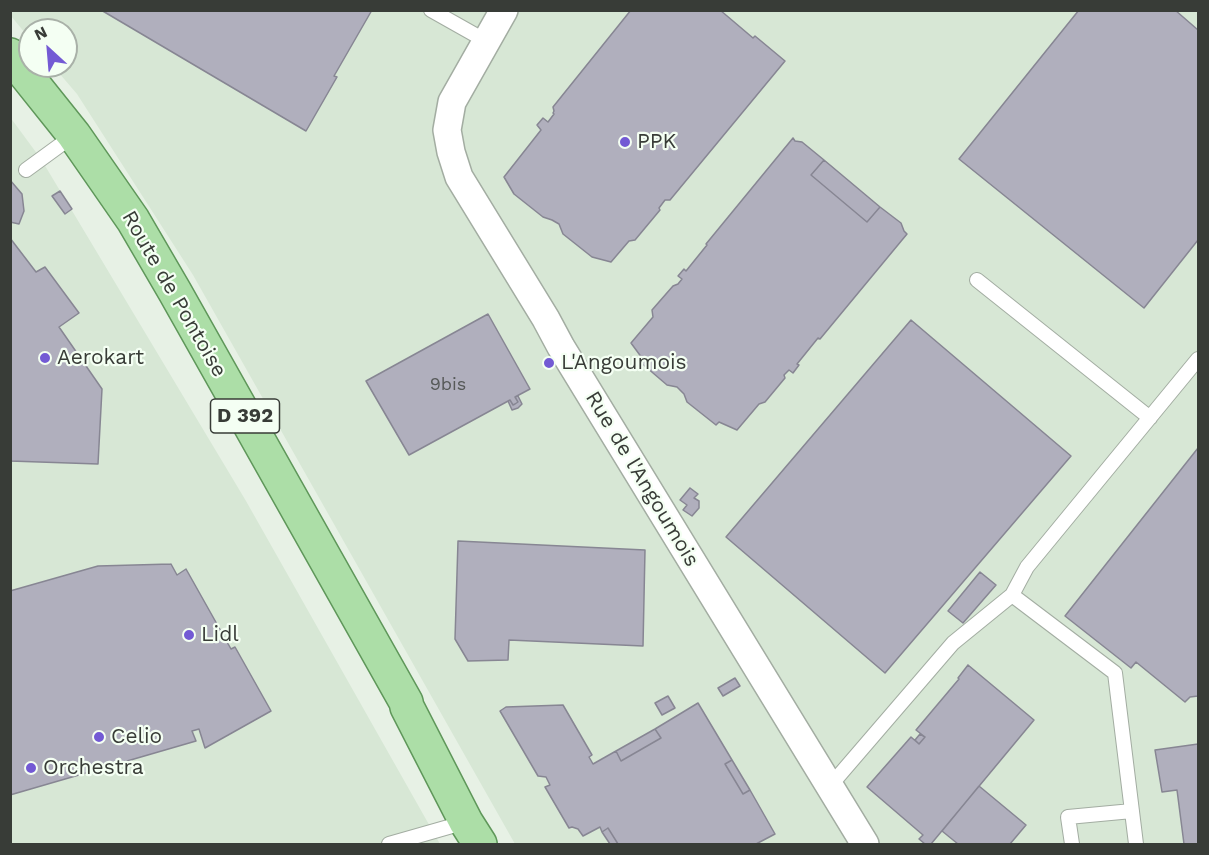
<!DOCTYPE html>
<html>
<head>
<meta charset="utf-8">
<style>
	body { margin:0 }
	#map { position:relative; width:1209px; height:855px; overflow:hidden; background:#e7f1e5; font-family:"Work Sans",sans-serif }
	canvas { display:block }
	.frame { position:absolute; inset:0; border:12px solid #383c37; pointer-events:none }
	.north { position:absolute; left:18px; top:18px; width:60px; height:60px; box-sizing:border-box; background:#f4fff3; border:2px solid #a9b1a8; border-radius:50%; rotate:334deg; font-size:16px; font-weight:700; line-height:24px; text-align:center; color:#383c37 }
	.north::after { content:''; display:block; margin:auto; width:21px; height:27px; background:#735ad4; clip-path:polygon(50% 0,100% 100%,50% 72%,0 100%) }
</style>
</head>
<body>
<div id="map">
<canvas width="1209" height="855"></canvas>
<div class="frame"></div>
<div class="north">N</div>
</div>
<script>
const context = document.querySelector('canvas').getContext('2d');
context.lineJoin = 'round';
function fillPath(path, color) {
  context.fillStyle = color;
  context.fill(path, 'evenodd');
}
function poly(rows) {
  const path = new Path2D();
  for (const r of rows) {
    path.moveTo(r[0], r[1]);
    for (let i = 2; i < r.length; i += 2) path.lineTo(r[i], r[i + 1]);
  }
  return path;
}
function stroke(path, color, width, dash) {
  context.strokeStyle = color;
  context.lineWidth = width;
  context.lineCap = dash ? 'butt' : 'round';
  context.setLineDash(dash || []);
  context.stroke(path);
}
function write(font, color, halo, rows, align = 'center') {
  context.font = font + ' "Work Sans",sans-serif';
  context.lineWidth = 4.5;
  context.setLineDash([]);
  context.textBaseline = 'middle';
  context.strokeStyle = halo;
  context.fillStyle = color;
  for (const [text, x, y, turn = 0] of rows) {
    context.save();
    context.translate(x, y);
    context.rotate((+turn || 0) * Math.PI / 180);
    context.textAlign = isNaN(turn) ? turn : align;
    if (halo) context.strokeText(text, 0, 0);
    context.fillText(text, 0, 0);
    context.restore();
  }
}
fillPath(poly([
	[10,11,1198,11,1198,844,515,844,193,275,77,94,53,66,66,66,66,30,30,30,30,39,11,16],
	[10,117,41,159,246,501,440,844,11,844]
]), '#d7e7d5');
const building = poly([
	[101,10,372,10,334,76,337,77,306,131,101,10],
	[631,10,720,10,753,38,755,36,785,61,670,200,665,200,659,208,660,210,635,240,629,241,611,262,592,257,563,234,559,224,552,220,543,217,514,194,504,177,541,130,537,125,543,118,548,122,554,114,553,113,554,111,553,107,631,10],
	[1079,10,1175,10,1198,30,1198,240,1144,308,959,159,1079,10],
	[793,138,795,141,802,142,824,160,811,175,867,222,880,207,901,223,904,231,907,234,820,339,818,338,797,364,799,365,793,373,789,370,784,375,785,378,765,402,759,404,737,430,719,422,716,425,687,402,684,394,677,387,667,385,639,361,642,358,631,343,653,317,652,310,673,286,678,284,682,279,678,276,684,269,686,271,707,245,706,244,793,138],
	[824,160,880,207,867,222,811,175,824,160],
	[10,180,22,194,24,211,19,224,10,222,10,180],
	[60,191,72,209,65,214,52,196,60,191],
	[10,238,36,272,45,267,79,313,59,327,102,389,98,464,10,461,10,238],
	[488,314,530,389,515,397,518,402,515,404,513,405,510,400,409,455,366,381,488,314],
	[911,320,1071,456,885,673,726,537,911,320],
	[518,396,522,404,518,408,512,410,508,401,510,400,513,405,515,404,518,402,515,397,518,396],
	[1198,448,1198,696,1190,697,1185,702,1136,662,1131,668,1065,616,1198,448],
	[690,488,698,494,694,498,699,501,699,508,692,516,683,510,687,505,680,500,690,488],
	[458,541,645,550,643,646,509,640,508,660,468,661,455,639,458,541],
	[171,564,177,575,186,569,231,649,235,647,271,711,205,748,199,729,192,731,196,741,10,795,10,591,98,566,171,564],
	[980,572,996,585,963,623,948,611,980,572],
	[968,665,1034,720,931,844,925,844,919,839,923,835,867,787,911,737,919,744,925,737,916,730,959,679,958,678,968,665],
	[735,678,740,686,723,696,718,688,735,678],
	[668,696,675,708,662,715,655,703,668,696],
	[698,703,732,760,725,764,743,794,750,790,775,834,756,844,618,844,608,828,602,832,600,827,583,836,578,829,572,827,569,828,545,787,550,785,546,777,538,776,500,711,506,707,563,705,592,755,589,757,593,764,616,751,621,761,661,738,655,729,698,703],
	[655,729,661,738,621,761,616,751,655,729],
	[920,734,925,737,919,744,915,740,920,734],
	[1198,744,1198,844,1184,844,1177,790,1162,792,1155,750,1198,744],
	[732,760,750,790,743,794,725,764,732,760],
	[979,786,1026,825,1010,844,958,844,942,831,979,786],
	[608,828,618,844,610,844,602,832,608,828]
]);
fillPath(building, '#b0afbd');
stroke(building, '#878693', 1.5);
const service = poly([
	[431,10,486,41],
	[26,170,74,135],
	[977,280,1150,418],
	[1012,595,1115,673,1136,844],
	[830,786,953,643,1012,595,1027,567,1198,359],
	[389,844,466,822],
	[1072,844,1068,817,1132,811]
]);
const minor = poly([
	[504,10,452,102,447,130,451,152,459,177,546,319,561,347,865,844]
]);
const primary = poly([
	[10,55,74,135,133,220,175,292,406,702,407,707,466,822,480,844]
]);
stroke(service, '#a3ada2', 16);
stroke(minor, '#a3ada2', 30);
stroke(primary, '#5f975a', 36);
stroke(service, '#fff', 14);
stroke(minor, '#fff', 27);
stroke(primary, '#acdea7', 33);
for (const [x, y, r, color] of [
	[625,142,6,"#735ad4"],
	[45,358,6,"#735ad4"],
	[549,363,6,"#735ad4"],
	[189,635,6,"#735ad4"],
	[99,737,6,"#735ad4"],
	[31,768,6,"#735ad4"]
]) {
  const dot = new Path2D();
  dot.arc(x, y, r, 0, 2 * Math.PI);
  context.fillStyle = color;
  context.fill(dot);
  stroke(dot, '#f4fff3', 2);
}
write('18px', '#565958', null, [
	["9bis",448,385]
]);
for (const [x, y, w] of [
	[245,416,69]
]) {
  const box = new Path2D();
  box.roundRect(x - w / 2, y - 17, w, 34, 4.5);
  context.fillStyle = '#f4fff3';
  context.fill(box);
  stroke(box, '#383c37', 1.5);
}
write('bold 20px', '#383c37', null, [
	["D 392",245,416]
]);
write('21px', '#383c37', '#f4fff3', [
	["PPK",637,142],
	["Aerokart",57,358],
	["L'Angoumois",561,363],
	["Lidl",201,635],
	["Celio",111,737],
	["Orchestra",43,768]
], 'left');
write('21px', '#383c37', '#f4fff3', [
	["Route de Pontoise",174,294,60],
	["Rue de l'Angoumois",642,479,59]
]);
</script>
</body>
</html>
